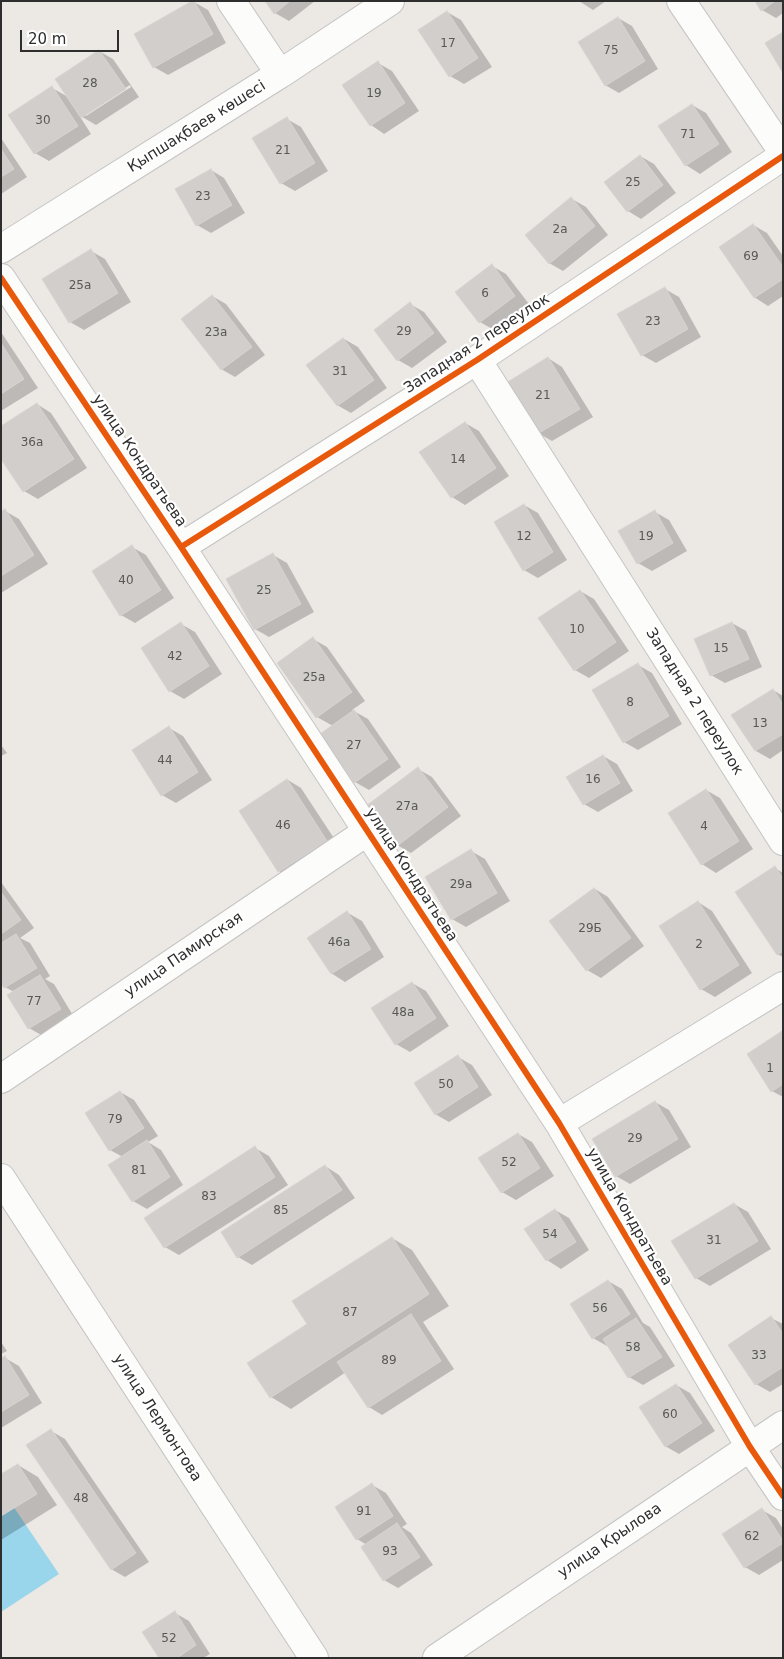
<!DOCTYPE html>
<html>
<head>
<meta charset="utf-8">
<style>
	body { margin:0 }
	#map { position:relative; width:784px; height:1659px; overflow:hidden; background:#ece8e4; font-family:"DejaVu Sans",sans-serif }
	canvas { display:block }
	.frame { position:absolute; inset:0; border:2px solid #2e2e2e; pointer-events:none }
	.scale { position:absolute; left:20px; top:30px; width:99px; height:22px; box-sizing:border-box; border:2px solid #2e2e2e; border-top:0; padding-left:6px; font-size:15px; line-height:18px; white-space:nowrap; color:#2e2e2e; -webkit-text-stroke:4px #fff; paint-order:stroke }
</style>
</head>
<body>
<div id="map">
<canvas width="784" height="1659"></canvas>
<div class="frame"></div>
<div class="scale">20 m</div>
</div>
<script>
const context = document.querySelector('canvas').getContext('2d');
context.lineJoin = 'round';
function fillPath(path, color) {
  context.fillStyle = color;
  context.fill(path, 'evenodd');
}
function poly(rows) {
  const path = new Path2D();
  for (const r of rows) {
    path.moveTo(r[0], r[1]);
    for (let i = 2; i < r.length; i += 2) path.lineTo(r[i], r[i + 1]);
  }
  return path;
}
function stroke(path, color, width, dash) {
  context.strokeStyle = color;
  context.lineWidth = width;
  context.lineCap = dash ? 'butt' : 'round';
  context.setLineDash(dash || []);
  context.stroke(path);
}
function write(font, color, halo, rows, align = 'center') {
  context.font = font + ' "DejaVu Sans",sans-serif';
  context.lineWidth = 4.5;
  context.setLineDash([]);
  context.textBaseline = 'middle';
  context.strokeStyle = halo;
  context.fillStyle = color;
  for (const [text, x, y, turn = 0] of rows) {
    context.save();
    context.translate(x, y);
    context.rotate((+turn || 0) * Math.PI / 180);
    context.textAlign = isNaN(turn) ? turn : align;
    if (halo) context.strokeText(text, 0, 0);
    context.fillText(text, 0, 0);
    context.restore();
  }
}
fillPath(poly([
	[13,1506,59,1574,1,1612,1,1514]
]), '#99d6ec');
fillPath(poly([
	[266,1,315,1,289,21,275,13],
	[579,1,606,1,593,10],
	[756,1,783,1,783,13,776,18,762,10],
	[194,2,208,10,226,43,168,75,154,67],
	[447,12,461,20,492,67,464,84,450,76,420,30],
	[618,18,632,26,658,69,619,93,605,85],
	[99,51,113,59,139,97,96,125,79,115,91,134,49,161,35,153,52,88,70,98],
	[130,85,131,87,86,116,86,113],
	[378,63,392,71,419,111,384,134,371,125],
	[692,105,706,113,732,152,700,174,686,165,660,127],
	[287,119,301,127,328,171,295,191,281,183],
	[1,138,27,177,1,194],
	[640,156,654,164,676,193,641,219,628,211],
	[211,170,224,178,245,213,211,233,197,225],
	[572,199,586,207,608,235,563,271,549,263],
	[753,225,767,233,783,256,783,296,768,306,754,297],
	[91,251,105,259,131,302,84,330,70,322],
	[492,266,506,274,529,304,494,330,480,322],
	[665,289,679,297,701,337,656,363,642,355],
	[212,296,226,304,265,355,235,377,221,369],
	[410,304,424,312,447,342,412,368,398,360],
	[1,332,38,388,1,411],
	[344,339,358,347,387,388,351,413,337,405],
	[548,358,562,367,593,417,552,441,538,433],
	[37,404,51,413,87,468,38,499,24,491],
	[465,423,479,431,509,476,465,505,452,497],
	[524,505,538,513,567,560,538,578,524,570],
	[5,511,19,519,48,564,1,593,1,513],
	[655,512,669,520,687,551,652,571,638,563],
	[132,547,146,555,174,598,135,623,121,615],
	[273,555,287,563,314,612,269,637,255,629],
	[580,591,594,599,629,651,589,678,575,670],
	[732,623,746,631,762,667,725,683,711,675],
	[181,624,195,632,222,674,184,699,170,691],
	[313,639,327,647,365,701,352,710,368,719,401,767,369,790,355,782,333,726,317,717],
	[638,665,652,673,682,724,638,750,624,742],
	[773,690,783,696,783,750,770,759,756,751],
	[169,728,183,736,212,780,176,803,162,795],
	[1,745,7,753,1,756],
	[603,756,617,764,633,791,598,812,584,804],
	[418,769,432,777,461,816,411,853,397,845],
	[288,780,301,788,341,849,293,879,279,871],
	[706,790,720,798,753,849,716,873,702,864,669,813],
	[471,851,485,859,510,901,466,927,452,919],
	[775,868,783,873,783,957,777,954],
	[1,882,34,928,20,938,30,943,50,976,45,979,54,984,74,1017,43,1036,29,1028,14,992,5,987,1,981],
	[595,889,608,897,644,946,601,978,587,970],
	[698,902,712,911,752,973,715,997,701,989],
	[348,913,362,921,384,957,345,982,331,973],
	[412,983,426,991,449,1026,410,1052,396,1044],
	[782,1033,783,1033,783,1097,772,1091,748,1054],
	[458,1057,472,1065,492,1095,449,1122,435,1114],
	[120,1092,134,1100,158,1136,148,1142,161,1150,183,1185,147,1209,133,1201,123,1157,110,1150],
	[655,1102,669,1110,691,1147,630,1184,616,1176],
	[518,1134,532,1142,554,1176,516,1200,502,1192],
	[255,1148,269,1156,288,1185,179,1255,165,1247],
	[325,1166,339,1175,355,1198,252,1265,238,1257],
	[734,1204,748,1212,771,1249,710,1286,696,1278],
	[555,1210,569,1218,589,1250,561,1269,547,1260],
	[392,1238,412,1250,449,1306,423,1322,454,1369,382,1415,369,1407,346,1372,291,1409,271,1397,309,1325],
	[608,1281,622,1289,643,1323,650,1327,675,1366,643,1385,629,1377,608,1345,607,1346,593,1338],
	[771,1318,783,1324,783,1384,770,1392,756,1384],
	[1,1342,7,1351,1,1354],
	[5,1358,19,1366,42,1403,1,1428,1,1360],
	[676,1385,690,1393,715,1431,679,1454,665,1446],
	[51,1431,65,1439,149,1562,125,1577,111,1569],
	[18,1465,38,1477,57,1505,1,1540,1,1475],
	[372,1485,386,1493,407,1524,402,1527,411,1533,433,1565,398,1588,384,1580,367,1545,357,1539,337,1508],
	[762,1510,776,1518,783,1529,783,1560,759,1575,745,1567],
	[175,1613,189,1621,210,1654,203,1658,160,1658]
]), '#0003');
const building = poly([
	[192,1,194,1,213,34,153,68,134,34,192,1],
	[265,1,290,1,274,14,265,1],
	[755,1,775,1,761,11,755,1],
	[447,11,478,58,449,77,418,30,447,11],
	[618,17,645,61,605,86,578,42,618,17],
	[783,32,783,73,765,43,783,32],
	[99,50,126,89,81,118,55,79,99,50],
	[378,61,405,103,370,126,342,85,378,61],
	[52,86,78,126,34,154,8,115,52,86],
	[692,104,719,144,685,166,658,126,692,104],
	[287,117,315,163,280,184,252,138,287,117],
	[1,149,14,169,1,177,1,149],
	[640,155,663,185,627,212,604,182,640,155],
	[211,169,232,205,196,226,175,189,211,169],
	[571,197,595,226,549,264,525,235,571,197],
	[753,224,783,267,783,279,754,298,719,247,753,224],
	[91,249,118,293,69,323,42,279,91,249],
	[492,264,515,296,479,323,455,292,492,264],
	[665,287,688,329,641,356,617,314,665,287],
	[212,295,252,347,221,370,181,319,212,295],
	[410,302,434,333,397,361,374,330,410,302],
	[343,338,374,380,337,406,306,365,343,338],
	[1,343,24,379,1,394,1,343],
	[548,357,580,409,537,434,506,383,548,357],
	[37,403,74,459,23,492,1,459,1,426,37,403],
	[465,422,496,468,451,498,419,452,465,422],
	[524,504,553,552,523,571,494,522,524,504],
	[5,509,34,555,1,576,1,511,5,509],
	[655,510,673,543,637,564,618,531,655,510],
	[132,545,161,590,120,616,92,571,132,545],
	[273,553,301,604,254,630,226,579,273,553],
	[580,590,616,642,574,671,538,618,580,590],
	[181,622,209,666,169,692,141,648,181,622],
	[732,622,749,659,710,676,694,639,732,622],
	[313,637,352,692,316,718,277,663,313,637],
	[638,663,669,716,623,743,592,690,638,663],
	[773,689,783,705,783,734,755,751,731,715,773,689],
	[354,710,388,759,354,783,320,734,354,710],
	[169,726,198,772,161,796,132,750,169,726],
	[603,755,620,783,583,805,566,777,603,755],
	[418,767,448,807,397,846,366,806,418,767],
	[287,779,327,841,278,872,239,811,287,779],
	[706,789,739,841,701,865,668,813,706,789],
	[471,849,497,893,451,920,425,877,471,849],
	[775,866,783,879,783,951,777,955,735,892,775,866],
	[594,888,631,938,586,971,549,921,594,888],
	[1,892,21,920,1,934,1,892],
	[698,901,739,965,700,990,659,926,698,901],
	[347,911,371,949,331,974,307,938,347,911],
	[16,934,37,968,4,988,1,983,1,943,16,934],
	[40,975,61,1009,28,1029,7,995,40,975],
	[412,982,436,1018,395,1045,371,1008,412,982],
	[782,1031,783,1084,771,1092,747,1054,782,1031],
	[458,1055,478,1087,435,1115,414,1083,458,1055],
	[120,1091,144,1128,109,1151,85,1113,120,1091],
	[655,1101,678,1139,615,1177,592,1139,655,1101],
	[518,1133,540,1168,501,1193,478,1158,518,1133],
	[147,1140,170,1177,132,1202,108,1165,147,1140],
	[255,1146,275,1177,164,1248,144,1218,255,1146],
	[325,1165,342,1190,237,1258,221,1232,325,1165],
	[734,1203,758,1241,695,1279,671,1241,734,1203],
	[555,1209,576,1242,546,1261,524,1229,555,1209],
	[392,1237,429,1294,270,1398,247,1363,307,1324,292,1301,392,1237],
	[608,1280,630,1314,592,1339,570,1304,608,1280],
	[411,1314,441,1361,368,1408,337,1362,411,1314],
	[771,1316,783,1334,783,1367,755,1385,728,1345,771,1316],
	[636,1318,662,1357,628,1378,603,1339,636,1318],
	[5,1356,29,1395,1,1412,1,1358,5,1356],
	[676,1384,702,1423,665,1447,639,1407,676,1384],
	[51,1429,136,1553,111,1570,26,1445,51,1429],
	[18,1464,37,1494,1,1516,1,1474,18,1464],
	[372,1483,393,1516,356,1540,335,1507,372,1483],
	[762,1508,783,1541,783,1543,744,1568,722,1534,762,1508],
	[397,1523,420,1557,383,1581,361,1547,397,1523],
	[175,1611,196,1645,177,1658,159,1658,142,1632,175,1611]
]);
fillPath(building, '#d1cecb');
stroke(building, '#d7d4d0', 1);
const minor = poly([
	[231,1,280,74],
	[681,1,783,152],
	[1,249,280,74,390,1],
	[1,278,181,547,559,1123,750,1447,783,1496],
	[477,360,783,841],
	[181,547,477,360,783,156],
	[1,1079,368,831],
	[559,1123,783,986],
	[437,1658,783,1425]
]);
const secondary = poly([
	[1,1178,314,1658]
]);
stroke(minor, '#c5c4c5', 30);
stroke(secondary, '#c5c4c5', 30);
stroke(minor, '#fcfcfb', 28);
stroke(secondary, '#fcfcfb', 28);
stroke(poly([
	[1,278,181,547,559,1123,750,1447,783,1496],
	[181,547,477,360,783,156]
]), '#e8590c', 6);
write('12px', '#585857', null, [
	["17",448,44],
	["75",611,51],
	["28",90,84],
	["19",374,94],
	["30",43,121],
	["71",688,135],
	["21",283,151],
	["25",633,183],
	["23",203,197],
	["2а",560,230],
	["69",751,257],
	["25а",80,286],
	["6",485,294],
	["23",653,322],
	["29",404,332],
	["23а",216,333],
	["31",340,372],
	["21",543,396],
	["36а",32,443],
	["14",458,460],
	["12",524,537],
	["19",646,537],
	["40",126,581],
	["25",264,591],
	["10",577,630],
	["15",721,649],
	["42",175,657],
	["25а",314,678],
	["8",630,703],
	["13",760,724],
	["27",354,746],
	["44",165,761],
	["16",593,780],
	["27а",407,807],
	["46",283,826],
	["4",704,827],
	["29а",461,885],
	["29Б",590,929],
	["46а",339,943],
	["2",699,945],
	["77",34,1002],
	["48а",403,1013],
	["1",770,1069],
	["50",446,1085],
	["79",115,1120],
	["29",635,1139],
	["52",509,1163],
	["81",139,1171],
	["83",209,1197],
	["85",281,1211],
	["54",550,1235],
	["31",714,1241],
	["56",600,1309],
	["87",350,1313],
	["58",633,1348],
	["33",759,1356],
	["89",389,1361],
	["60",670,1415],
	["48",81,1499],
	["91",364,1512],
	["62",752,1537],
	["93",390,1552],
	["52",169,1639]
]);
write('15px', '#2e2e2e', '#fff', [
	["Қыпшақбаев көшесі",197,127,-32],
	["Западная 2 переулок",477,344,-33],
	["улица Кондратьева",139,461,56],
	["Западная 2 переулок",694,702,58],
	["улица Кондратьева",411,875,57],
	["улица Памирская",184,955,-34],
	["улица Кондратьева",629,1217,60],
	["улица Лермонтова",157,1418,57],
	["улица Крылова",610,1541,-34]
]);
</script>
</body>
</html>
